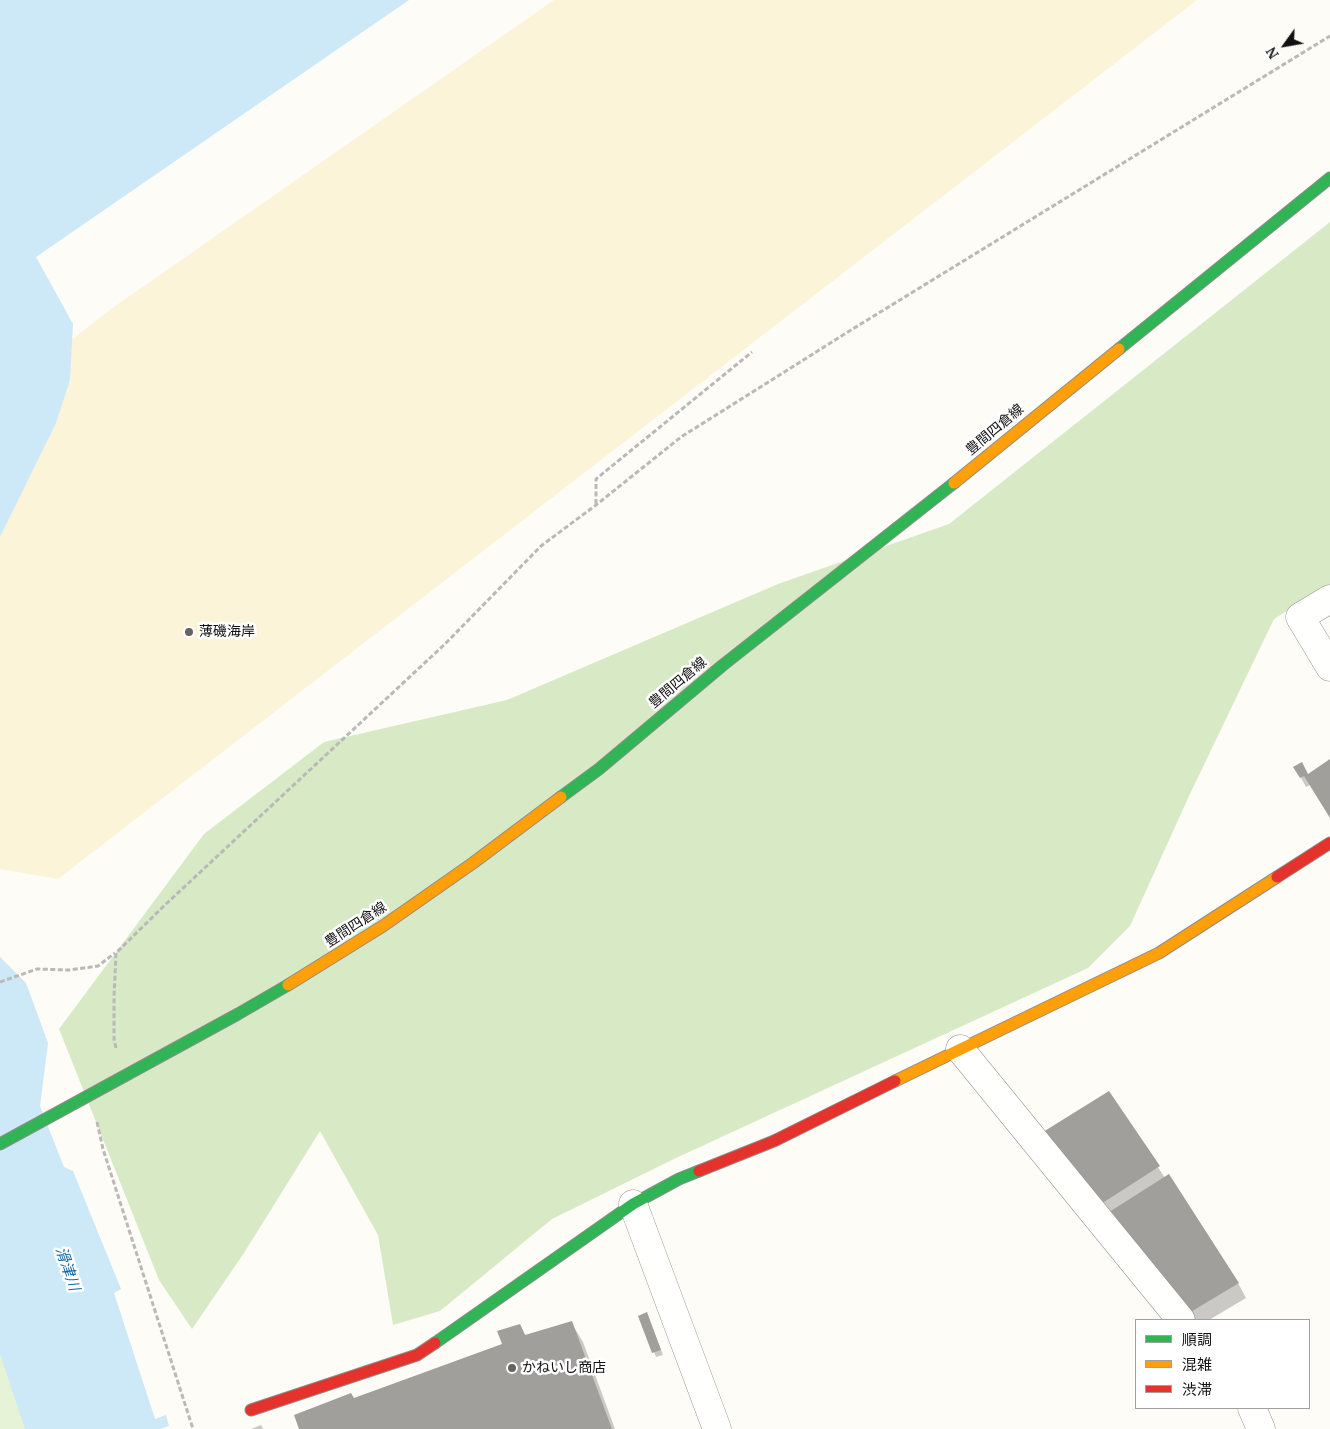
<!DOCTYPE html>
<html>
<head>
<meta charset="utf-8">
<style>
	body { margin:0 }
	#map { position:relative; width:1330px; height:1429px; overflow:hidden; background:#fdfcf7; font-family:"PT Serif","Noto Sans JP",serif }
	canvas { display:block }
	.legend { position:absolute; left:1135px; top:1319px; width:175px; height:90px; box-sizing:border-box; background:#fff; border:1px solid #a0a0a0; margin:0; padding:6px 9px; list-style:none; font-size:15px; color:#111 }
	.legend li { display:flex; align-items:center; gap:10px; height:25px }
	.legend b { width:25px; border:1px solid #a0a0a0 }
	.north { position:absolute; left:1260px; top:20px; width:50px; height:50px; -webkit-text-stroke:4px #fff; paint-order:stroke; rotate:238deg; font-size:14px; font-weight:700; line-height:20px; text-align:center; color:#111 }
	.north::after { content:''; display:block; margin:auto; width:18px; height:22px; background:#111; clip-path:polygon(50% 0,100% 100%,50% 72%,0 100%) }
</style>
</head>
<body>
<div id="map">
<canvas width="1330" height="1429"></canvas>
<ul class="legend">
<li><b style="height:6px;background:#30b455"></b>順調</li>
<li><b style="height:6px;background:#ff9f0a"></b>混雑</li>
<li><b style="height:6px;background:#e5322d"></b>渋滞</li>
</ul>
<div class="north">N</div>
</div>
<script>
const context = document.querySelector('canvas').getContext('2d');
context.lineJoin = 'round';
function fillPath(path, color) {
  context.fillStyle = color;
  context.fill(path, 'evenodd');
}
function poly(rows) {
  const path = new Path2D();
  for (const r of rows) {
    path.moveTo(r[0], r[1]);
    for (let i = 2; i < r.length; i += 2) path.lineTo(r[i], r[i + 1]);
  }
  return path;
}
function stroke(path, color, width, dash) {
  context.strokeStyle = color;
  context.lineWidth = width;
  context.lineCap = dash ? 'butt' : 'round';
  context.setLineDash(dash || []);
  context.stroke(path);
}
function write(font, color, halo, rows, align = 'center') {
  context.font = font + ' "PT Serif","Noto Sans JP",serif';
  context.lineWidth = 5;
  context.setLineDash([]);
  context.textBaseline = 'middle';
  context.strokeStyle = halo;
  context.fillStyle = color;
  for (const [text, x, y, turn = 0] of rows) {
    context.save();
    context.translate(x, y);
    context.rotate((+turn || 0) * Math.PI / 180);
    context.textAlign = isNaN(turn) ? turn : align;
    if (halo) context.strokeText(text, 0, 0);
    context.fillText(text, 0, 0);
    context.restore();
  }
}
fillPath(poly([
	[0,1292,62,1429,0,1429]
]), '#e7f3d7');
fillPath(poly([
	[1330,222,1330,584,1274,619,1189,796,1130,926,1088,968,676,1158,552,1219,440,1311,393,1325,378,1235,320,1131,244,1253,192,1329,159,1280,59,1029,204,834,324,742,507,700,778,584,949,524]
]), '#d8eac5');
fillPath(poly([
	[554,0,1197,0,58,879,0,869,0,395,111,309]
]), '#fcf4d9');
fillPath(poly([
	[0,0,409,0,36,257,73,324,70,380,56,423,0,537],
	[0,957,26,983,48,1043,40,1106,64,1167,73,1171,121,1289,114,1293,155,1419,166,1415,169,1426,160,1429,25,1429,0,1354]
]), '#cde8f7');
fillPath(poly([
	[1330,761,1330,816,1310,785,1306,787,1295,767,1308,775],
	[1109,1092,1165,1178,1238,1283,1246,1298,1209,1320,1193,1320,1053,1147],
	[647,1314,663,1355,656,1357,640,1317],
	[571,1322,583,1342,615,1429,300,1429,353,1400,503,1345,520,1325,526,1336],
	[261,1425,263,1429,251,1429]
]), '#0003');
fillPath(poly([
	[1330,759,1330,818,1304,776,1300,778,1293,767,1302,762,1308,774],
	[1109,1091,1160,1166,1101,1204,1043,1132],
	[1169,1174,1239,1283,1189,1313,1106,1214],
	[647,1312,661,1350,652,1353,638,1316],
	[572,1321,612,1429,299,1429,294,1415,351,1393,354,1398,502,1344,497,1331,520,1324,525,1335]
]), '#a19f9c');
const street = poly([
	[1330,599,1300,617,1330,667],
	[960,1049,1181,1320],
	[633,1204,717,1429],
	[1252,1408,1261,1429]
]);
const fast = poly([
	[1119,349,1330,178],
	[561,797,599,769,723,665,954,483],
	[0,1144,238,1014,288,985],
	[435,1343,633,1204,679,1179,699,1171]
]);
const slow = poly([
	[954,483,1119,349],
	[288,985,383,926,473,863,561,797],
	[895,1081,1159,953,1277,877]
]);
const jam = poly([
	[1277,877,1330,843],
	[699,1171,774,1141,895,1081],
	[251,1410,417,1355,435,1343]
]);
stroke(street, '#979795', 29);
stroke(fast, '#8e8d8b', 13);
stroke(slow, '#8e8d8b', 13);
stroke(jam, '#8e8d8b', 13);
stroke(poly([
	[596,504,596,479,752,352],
	[0,982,37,969,69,970,98,966,115,953],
	[116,1048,114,1039,114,997,116,953,166,904,445,644,541,546,596,505,681,437,851,330,1330,36],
	[97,1122,103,1149,193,1429]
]), '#b9b9b8', 3, [5, 2.5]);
stroke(street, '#fffffe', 28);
stroke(fast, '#30b455', 11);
stroke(slow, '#ff9f0a', 11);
stroke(jam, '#e5322d', 11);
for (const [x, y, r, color] of [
	[189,632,5,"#646362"],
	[512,1368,5,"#646362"]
]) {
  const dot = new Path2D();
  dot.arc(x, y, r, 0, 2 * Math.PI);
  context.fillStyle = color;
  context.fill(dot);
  stroke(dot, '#fff', 2);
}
write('14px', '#111', '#fff', [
	["豊間四倉線",995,430,-40],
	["豊間四倉線",678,683,-40],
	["豊間四倉線",356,925,-33]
]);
write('14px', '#111', '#fff', [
	["薄磯海岸",199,632],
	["かねいし商店",522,1368]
], 'left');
write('italic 15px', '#1768a6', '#fff', [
	["滑津川",67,1269,71]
]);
</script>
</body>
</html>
